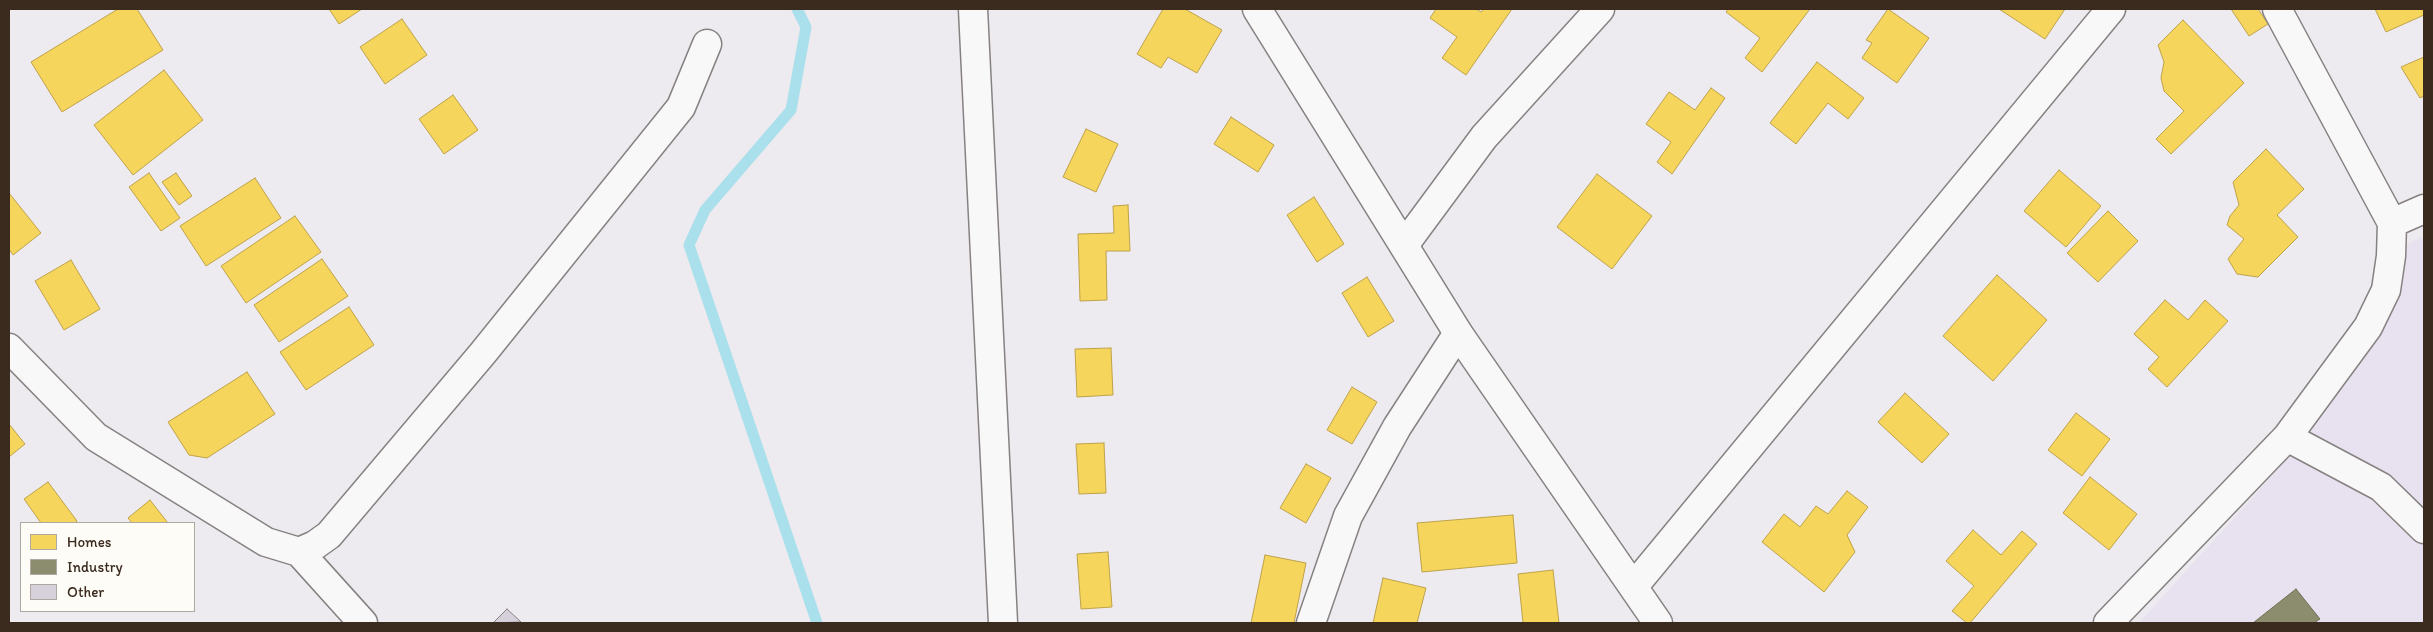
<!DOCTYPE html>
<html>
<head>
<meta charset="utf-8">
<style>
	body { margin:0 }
	#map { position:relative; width:2433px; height:632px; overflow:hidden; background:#edeaf0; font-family:Itim,sans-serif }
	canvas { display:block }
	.frame { position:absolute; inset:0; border:10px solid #3b2a1e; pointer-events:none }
	.legend { position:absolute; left:20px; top:522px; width:175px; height:90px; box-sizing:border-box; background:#fdfcf7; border:1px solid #afa8a0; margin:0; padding:6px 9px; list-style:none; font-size:15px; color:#3b2a1e }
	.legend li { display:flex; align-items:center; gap:10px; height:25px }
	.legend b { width:25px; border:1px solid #afa8a0 }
</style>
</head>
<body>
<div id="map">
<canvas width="2433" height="632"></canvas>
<div class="frame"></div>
<ul class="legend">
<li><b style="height:14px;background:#f6d55c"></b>Homes</li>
<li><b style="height:14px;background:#8c8c6e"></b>Industry</li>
<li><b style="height:14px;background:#d6d0db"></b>Other</li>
</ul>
</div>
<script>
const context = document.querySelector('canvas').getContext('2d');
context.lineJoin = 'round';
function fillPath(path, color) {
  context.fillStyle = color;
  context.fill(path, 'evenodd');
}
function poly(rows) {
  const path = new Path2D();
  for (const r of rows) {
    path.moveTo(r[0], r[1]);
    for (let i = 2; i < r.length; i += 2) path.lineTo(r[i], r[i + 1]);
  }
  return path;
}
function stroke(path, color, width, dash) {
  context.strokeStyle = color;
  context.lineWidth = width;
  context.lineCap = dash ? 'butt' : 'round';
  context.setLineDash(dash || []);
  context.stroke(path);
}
fillPath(poly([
	[2424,236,2424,623,2139,623,2281,466,2407,244]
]), '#e8e1ef');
const homes = poly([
	[118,9,137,9,163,50,62,112,31,62,118,9],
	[329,9,362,9,339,24,329,9],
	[1163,9,1185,9,1222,30,1197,73,1168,57,1161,68,1137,54,1163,9],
	[1436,9,1476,9,1481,12,1484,9,1512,9,1466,75,1442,58,1457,37,1430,18,1436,9],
	[1728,9,1810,9,1762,72,1745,58,1760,38,1726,12,1728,9],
	[1888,9,1929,38,1897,83,1862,58,1872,43,1866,40,1888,9],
	[1999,9,2065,9,2045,39,1999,9],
	[2231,9,2258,9,2268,24,2249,36,2231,9],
	[2375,9,2423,9,2424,15,2386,32,2375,9],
	[402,19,427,55,385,84,360,47,402,19],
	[2183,20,2244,83,2171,154,2156,139,2184,111,2164,91,2161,78,2164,62,2158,45,2183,20],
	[2424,57,2424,96,2420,98,2401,67,2424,57],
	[1817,62,1864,98,1848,119,1828,103,1796,144,1770,123,1817,62],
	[164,70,203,120,133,175,94,125,164,70],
	[1711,88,1725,98,1672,174,1657,162,1671,142,1646,124,1669,92,1695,110,1711,88],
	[453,95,478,130,444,154,419,119,453,95],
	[1231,117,1274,145,1258,172,1214,144,1231,117],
	[1086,129,1118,144,1096,192,1063,177,1086,129],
	[2266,149,2304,189,2277,215,2298,237,2258,277,2237,274,2228,259,2244,239,2227,225,2230,216,2239,205,2233,182,2266,149],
	[2059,170,2101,206,2066,247,2024,211,2059,170],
	[149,173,180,218,161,231,129,187,149,173],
	[176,173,192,196,179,205,162,182,176,173],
	[1597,174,1652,216,1612,269,1557,227,1597,174],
	[255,178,281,218,206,266,180,226,255,178],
	[9,193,41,233,13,255,9,249,9,193],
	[1314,197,1344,244,1317,262,1287,215,1314,197],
	[1128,205,1130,251,1106,251,1107,300,1080,301,1078,234,1114,233,1113,206,1128,205],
	[2108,211,2138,241,2098,282,2067,253,2108,211],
	[295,216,321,252,246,303,221,266,295,216],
	[322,259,348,296,279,342,254,305,322,259],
	[71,260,100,309,64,330,35,281,71,260],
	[1997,275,2047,320,1993,381,1943,336,1997,275],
	[1367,277,1394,321,1368,337,1342,293,1367,277],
	[2165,300,2188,320,2205,300,2228,321,2167,387,2148,369,2159,357,2134,334,2165,300],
	[349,307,374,345,306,390,280,352,349,307],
	[1111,348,1113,395,1077,397,1075,349,1111,348],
	[247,372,275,414,207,458,189,455,168,422,247,372],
	[1352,387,1377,402,1352,444,1327,430,1352,387],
	[1905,393,1949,434,1922,463,1878,422,1905,393],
	[2076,413,2110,439,2082,476,2048,450,2076,413],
	[9,424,25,444,9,457,9,424],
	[1104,443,1106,493,1079,494,1076,444,1104,443],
	[1306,464,1331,478,1306,523,1280,508,1306,464],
	[2090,477,2137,514,2109,550,2063,513,2090,477],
	[48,482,77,521,74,523,41,523,24,499,48,482],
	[1847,491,1868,507,1847,535,1855,552,1824,592,1762,542,1784,514,1800,527,1816,506,1828,514,1847,491],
	[150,500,168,523,132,523,128,518,150,500],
	[1513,515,1517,563,1422,572,1417,523,1513,515],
	[1973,530,2001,555,2022,531,2037,544,1970,623,1967,623,1952,611,1974,586,1946,561,1973,530],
	[1108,552,1112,607,1081,609,1077,554,1108,552],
	[1265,555,1306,563,1294,623,1251,623,1265,555],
	[1553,570,1559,623,1523,623,1518,574,1553,570],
	[1383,578,1426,588,1417,623,1373,623,1383,578]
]);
fillPath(homes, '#f6d55c');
stroke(homes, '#bea249', 1);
const industry = poly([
	[2296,589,2320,619,2314,623,2253,623,2296,589]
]);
fillPath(industry, '#8c8c6e');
stroke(industry, '#746f56', 1);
stroke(poly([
	[797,9,806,27,791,110,705,210,689,245,817,623]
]), '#a9e0eb', 11);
const building = poly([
	[507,609,521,622,493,623,507,609]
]);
fillPath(building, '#d6d0db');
stroke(building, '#868281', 1);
const minor = poly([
	[973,9,1003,623],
	[2392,223,2424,209],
	[1405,244,1484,137,1600,9],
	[9,348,96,437,266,542,299,552,315,545,329,535,483,353,681,107,707,44],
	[2287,437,2381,487,2424,529],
	[299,552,363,623],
	[1634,586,2111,9],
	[1311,623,1348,516,1397,427,1458,333],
	[2108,623,2287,437,2368,327,2386,290,2391,256,2392,223,2277,9]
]);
const tertiary = poly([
	[1257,9,1458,333,1658,623]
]);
stroke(minor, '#868281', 31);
stroke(tertiary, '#868281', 31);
stroke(minor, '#f9f8f8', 28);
stroke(tertiary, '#f9f8f8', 28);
</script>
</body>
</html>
